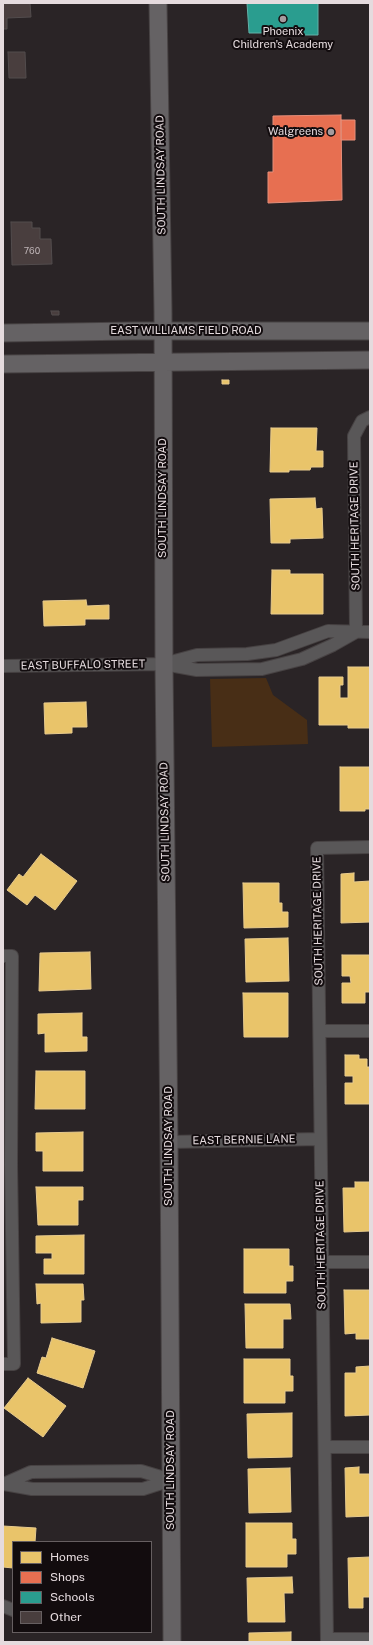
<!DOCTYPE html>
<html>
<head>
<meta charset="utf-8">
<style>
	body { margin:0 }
	#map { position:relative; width:373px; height:1645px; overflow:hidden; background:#2a2426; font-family:"Public Sans",sans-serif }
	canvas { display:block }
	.frame { position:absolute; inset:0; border:4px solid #e5dbde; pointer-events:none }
	.legend { position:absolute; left:12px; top:1541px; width:140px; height:92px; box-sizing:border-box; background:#120c0e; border:1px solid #665f61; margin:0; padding:5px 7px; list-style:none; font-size:12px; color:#e5dbde }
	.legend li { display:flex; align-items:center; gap:8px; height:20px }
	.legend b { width:20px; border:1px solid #665f61 }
</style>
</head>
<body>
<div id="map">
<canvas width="373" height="1645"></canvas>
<div class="frame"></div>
<ul class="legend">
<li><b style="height:11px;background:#e9c46a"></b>Homes</li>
<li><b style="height:11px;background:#e76f51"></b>Shops</li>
<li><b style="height:11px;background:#2a9d8f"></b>Schools</li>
<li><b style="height:11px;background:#493e3e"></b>Other</li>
</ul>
</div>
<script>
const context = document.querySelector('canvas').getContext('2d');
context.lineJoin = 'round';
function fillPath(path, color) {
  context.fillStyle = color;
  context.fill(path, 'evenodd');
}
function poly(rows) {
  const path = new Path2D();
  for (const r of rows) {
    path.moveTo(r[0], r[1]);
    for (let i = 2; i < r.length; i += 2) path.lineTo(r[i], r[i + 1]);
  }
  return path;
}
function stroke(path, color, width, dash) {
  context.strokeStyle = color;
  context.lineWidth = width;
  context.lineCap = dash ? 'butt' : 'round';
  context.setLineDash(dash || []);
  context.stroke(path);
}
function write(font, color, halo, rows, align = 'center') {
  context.font = font + ' "Public Sans",sans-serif';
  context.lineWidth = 4;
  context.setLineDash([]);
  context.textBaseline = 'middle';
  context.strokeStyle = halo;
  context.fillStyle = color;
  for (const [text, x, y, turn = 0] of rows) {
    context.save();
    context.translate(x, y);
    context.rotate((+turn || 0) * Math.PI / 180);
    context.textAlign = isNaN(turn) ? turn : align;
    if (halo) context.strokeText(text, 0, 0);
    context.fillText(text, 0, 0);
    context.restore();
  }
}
fillPath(poly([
	[266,678,273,695,307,720,308,744,212,747,210,679]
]), '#482e16');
const homes = poly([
	[222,380,229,380,229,384,222,384,222,380],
	[271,428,317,428,316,451,323,451,323,467,311,467,310,470,289,470,289,472,270,472,271,428],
	[315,498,316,509,322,508,323,538,290,539,290,543,271,543,270,499,315,498],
	[272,570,290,570,290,574,323,574,323,614,271,614,272,570],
	[86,600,87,606,109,605,109,619,85,619,85,625,44,626,43,601,86,600],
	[348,667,370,667,370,728,348,728,348,725,319,725,319,677,343,677,343,685,340,685,340,698,348,698,348,667],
	[86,702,87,727,72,727,72,733,45,734,44,703,86,702],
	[340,767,370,767,370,809,365,809,365,811,340,811,340,767],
	[41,854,77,881,55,910,35,895,27,905,7,890,19,874,23,877,41,854],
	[354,873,354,882,370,881,370,922,341,923,341,874,354,873],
	[243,883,279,883,279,903,282,903,282,912,288,912,288,927,244,928,243,883],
	[288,938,289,981,246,982,245,939,288,938],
	[90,952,91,989,39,991,40,953,90,952],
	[342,955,370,955,370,992,365,992,365,1003,342,1003,342,983,351,983,350,976,342,976,342,955],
	[243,993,288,993,288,1037,244,1037,243,993],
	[82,1013,82,1037,87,1037,87,1051,45,1052,45,1033,38,1034,38,1014,82,1013],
	[345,1055,359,1055,359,1059,367,1059,367,1067,370,1067,370,1104,345,1104,345,1083,353,1083,353,1076,345,1076,345,1055],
	[36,1071,85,1071,85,1109,35,1109,36,1071],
	[83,1132,83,1171,43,1171,43,1151,36,1151,36,1133,83,1132],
	[355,1182,370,1182,370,1231,344,1232,343,1188,355,1188,355,1182],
	[36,1187,83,1187,83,1200,78,1200,78,1225,38,1225,36,1187],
	[84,1235,84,1274,44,1274,44,1259,52,1259,52,1253,36,1253,36,1236,84,1235],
	[244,1249,289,1249,289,1266,293,1266,293,1281,286,1281,286,1293,244,1293,244,1249],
	[36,1284,83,1284,84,1300,81,1300,81,1322,41,1323,41,1303,37,1304,36,1284],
	[344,1290,370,1290,370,1339,356,1339,356,1333,345,1334,344,1290],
	[245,1304,290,1304,291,1319,283,1319,283,1348,246,1348,245,1304],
	[52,1338,95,1351,83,1388,37,1373,42,1357,46,1358,52,1338],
	[244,1359,290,1359,290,1376,293,1376,293,1391,285,1391,285,1403,244,1403,244,1359],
	[370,1366,370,1415,345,1416,345,1373,356,1373,356,1367,370,1366],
	[28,1378,66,1406,43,1437,4,1408,28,1378],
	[292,1413,292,1457,248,1458,247,1414,292,1413],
	[359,1467,359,1474,370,1474,370,1516,346,1517,345,1468,359,1467],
	[290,1468,291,1512,249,1513,248,1469,290,1468],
	[246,1523,292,1523,292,1539,296,1539,296,1554,287,1554,287,1567,246,1567,246,1523],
	[3,1526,36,1528,35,1542,13,1542,13,1568,3,1567,3,1526],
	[370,1557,370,1597,363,1597,363,1608,349,1608,348,1558,370,1557],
	[292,1577,293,1593,284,1593,285,1622,248,1622,247,1578,292,1577],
	[291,1632,291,1642,249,1642,249,1633,291,1632]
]);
fillPath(homes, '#e9c46a');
stroke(homes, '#e8cb8d', 1);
const shops = poly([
	[341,115,342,200,268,203,268,172,273,172,273,116,341,115],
	[341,120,355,120,355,140,341,140,341,120]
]);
fillPath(shops, '#e76f51');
stroke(shops, '#e68f7b', 1);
const schools = poly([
	[247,3,318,3,318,35,304,35,304,33,249,33,247,3]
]);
fillPath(schools, '#2a9d8f');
stroke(schools, '#62b0a7', 1);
const building = poly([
	[3,3,30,3,31,17,7,18,7,29,3,29,3,3],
	[8,52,25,52,26,78,9,78,8,52],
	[11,222,32,222,32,228,40,228,40,239,51,239,52,264,12,265,11,222],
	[51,311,59,311,59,315,52,315,51,311]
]);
fillPath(building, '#493e3e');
stroke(building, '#524c4d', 1);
const minor = poly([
	[356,632,354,436,362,421,370,417],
	[167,663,197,655,247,654,276,650,328,631,370,632],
	[3,666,164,664,197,670,262,669,302,659,333,645,356,632],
	[3,956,12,956,11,1165,14,1364,3,1364],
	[320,1031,370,1031],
	[169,1142,320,1139],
	[321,1262,370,1262],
	[326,1447,370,1447],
	[4,1484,31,1472,141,1471,171,1480],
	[4,1484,32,1489,143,1489,171,1480],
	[3,1606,13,1610],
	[327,1639,370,1639],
	[327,1642,317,848,370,847]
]);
const secondary = poly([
	[158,3,163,312,164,664,169,1142,172,1642],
	[3,333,133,331,370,331],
	[3,364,370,360]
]);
stroke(minor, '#474243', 14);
stroke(secondary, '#474243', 19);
stroke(minor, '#595758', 12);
stroke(secondary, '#656264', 17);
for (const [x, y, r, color] of [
	[283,19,4,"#a49b9e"],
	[331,132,4,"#a49b9e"]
]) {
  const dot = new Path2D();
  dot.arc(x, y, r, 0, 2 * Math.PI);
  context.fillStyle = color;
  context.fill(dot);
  stroke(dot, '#120c0e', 1.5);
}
write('9px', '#beb4b6', null, [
	["760",32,251]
]);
write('11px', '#e5dbde', '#120c0e', [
	["Phoenix",283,32],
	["Children's Academy",283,45],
	["Walgreens",323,132,"right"]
]);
write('11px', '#e5dbde', '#120c0e', [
	["SOUTH LINDSAY ROAD",161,175,-91],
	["EAST WILLIAMS FIELD ROAD",186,331],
	["SOUTH LINDSAY ROAD",163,498,-90],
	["SOUTH HERITAGE DRIVE",355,526,-91],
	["EAST BUFFALO STREET",83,665,-1],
	["SOUTH LINDSAY ROAD",165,822,-91],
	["SOUTH HERITAGE DRIVE",318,921,-91],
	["EAST BERNIE LANE",244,1140,-1],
	["SOUTH LINDSAY ROAD",169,1146,-90],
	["SOUTH HERITAGE DRIVE",321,1245,-91],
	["SOUTH LINDSAY ROAD",171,1470,-90]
]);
</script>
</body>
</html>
